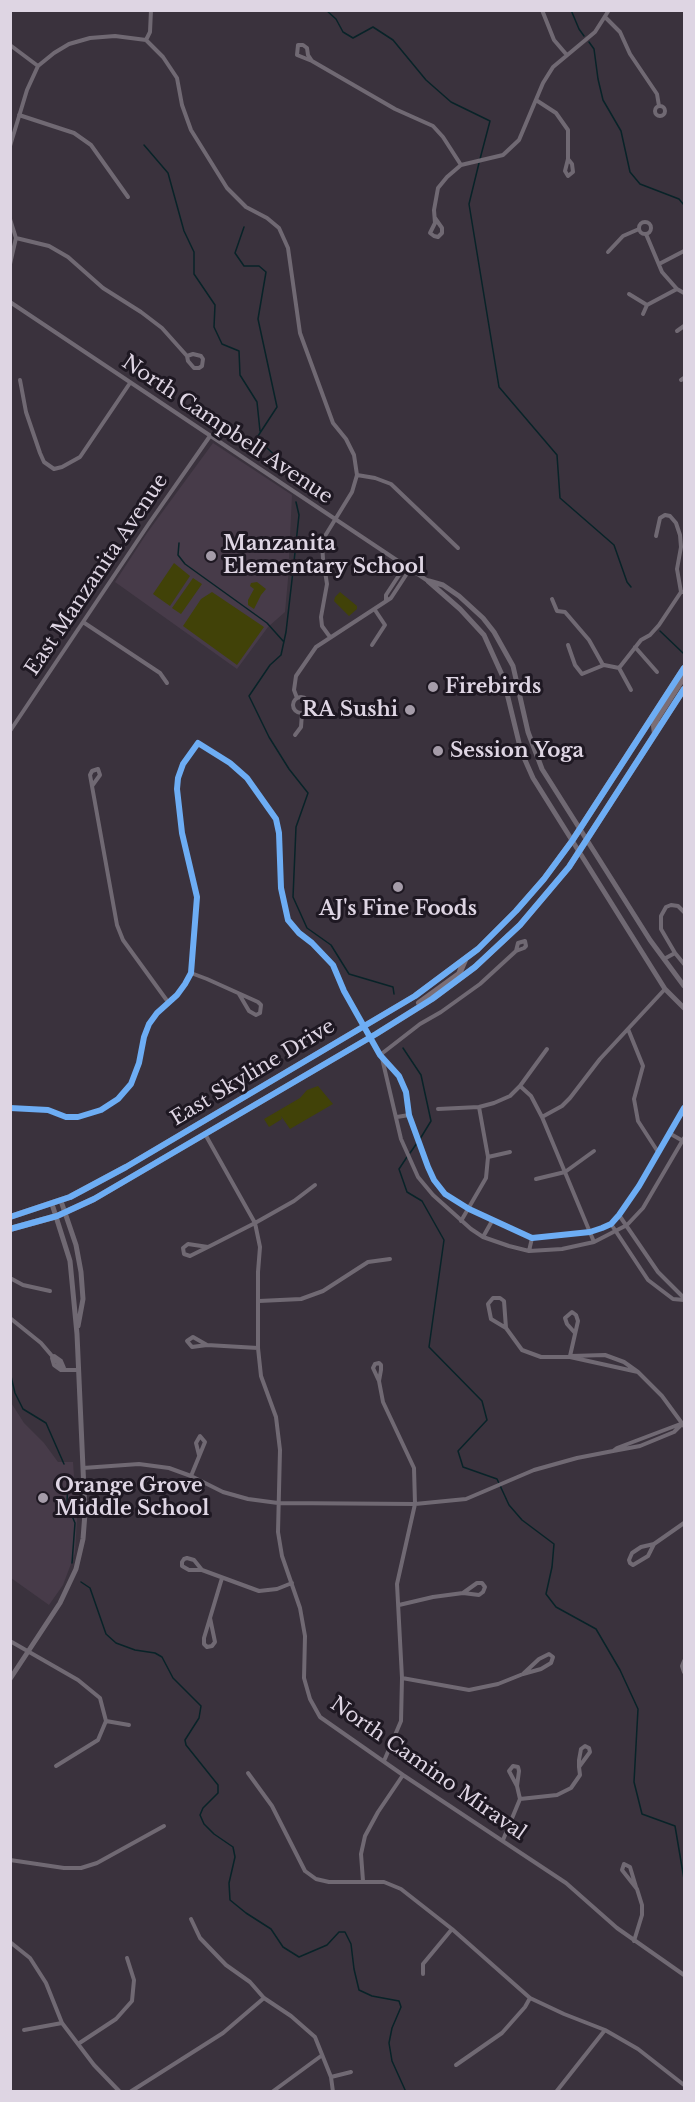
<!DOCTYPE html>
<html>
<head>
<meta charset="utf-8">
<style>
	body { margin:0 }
	#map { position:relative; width:695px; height:2102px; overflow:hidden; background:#3a323d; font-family:"Libre Baskerville",serif }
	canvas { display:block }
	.frame { position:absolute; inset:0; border:12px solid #ded5e3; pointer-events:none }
</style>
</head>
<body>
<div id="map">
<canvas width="695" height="2102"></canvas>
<div class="frame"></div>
</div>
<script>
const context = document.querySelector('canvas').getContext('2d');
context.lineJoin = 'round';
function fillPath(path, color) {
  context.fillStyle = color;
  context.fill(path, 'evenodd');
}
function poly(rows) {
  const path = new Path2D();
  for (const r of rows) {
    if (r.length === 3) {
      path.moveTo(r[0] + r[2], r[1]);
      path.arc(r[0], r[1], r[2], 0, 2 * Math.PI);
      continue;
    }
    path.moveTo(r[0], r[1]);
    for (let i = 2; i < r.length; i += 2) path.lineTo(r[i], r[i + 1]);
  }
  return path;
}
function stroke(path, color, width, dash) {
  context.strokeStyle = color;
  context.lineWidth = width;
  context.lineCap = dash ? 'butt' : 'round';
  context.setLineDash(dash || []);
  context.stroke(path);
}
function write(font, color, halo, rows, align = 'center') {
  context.font = font + ' "Libre Baskerville",serif';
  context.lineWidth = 6;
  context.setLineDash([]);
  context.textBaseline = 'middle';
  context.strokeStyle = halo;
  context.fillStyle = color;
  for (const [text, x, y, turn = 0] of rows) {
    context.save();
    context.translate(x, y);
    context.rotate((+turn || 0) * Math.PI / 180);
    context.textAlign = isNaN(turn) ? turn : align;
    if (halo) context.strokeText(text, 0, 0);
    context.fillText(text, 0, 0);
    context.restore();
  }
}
fillPath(poly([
	[213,443,292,495,288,579,285,612,268,627,237,669,115,582,147,533],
	[10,1401,24,1423,44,1443,58,1462,73,1462,77,1520,75,1553,63,1585,49,1605,11,1578]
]), '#473b49');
fillPath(poly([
	[174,563,190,576,170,606,153,594],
	[193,578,202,584,181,614,172,608],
	[257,582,266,589,261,595,254,609,248,605,248,600,254,589,250,586,251,583],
	[212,592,264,627,237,665,183,626,201,599],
	[340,592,357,606,357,609,349,616,334,601,335,597],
	[318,1086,333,1104,290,1129,281,1116,282,1119,269,1127,264,1119,300,1098,307,1090]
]), '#414208');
stroke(poly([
	[326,10,336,19,343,32,353,38,373,27,393,40,426,80,451,102,490,121,480,159],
	[571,10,579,29,584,36],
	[589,42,594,49,598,79,603,100,621,131,630,172,640,184,679,199,684,205],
	[144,145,168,173,184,231,194,252,194,274,215,305,214,327,222,344,239,351,240,375,257,402,260,431],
	[479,163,469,204,499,387,557,455,560,498,614,545,627,582,631,587],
	[244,227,235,253,244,266,259,266,266,272,258,319,277,407,258,436,267,448,291,470,293,481],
	[296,502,299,515,293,571,286,632,281,655,270,665,249,696,269,737,289,769,308,793,296,827,293,897,307,928,331,945,349,974,393,987,394,994],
	[179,543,178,555,185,564,267,623,284,642],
	[660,631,683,653],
	[403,1048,421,1075,431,1121,420,1139],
	[410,1153,417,1143],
	[407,1157,399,1169,407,1192,422,1201,444,1240,429,1347,482,1401,487,1420,458,1451,463,1467,497,1479,509,1505,522,1520,554,1544,552,1567,546,1594,556,1607,596,1629,620,1670,638,1709,634,1782,642,1814,675,1826,684,1879],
	[10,1372,15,1393,23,1409,46,1423,64,1464],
	[68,1476,67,1504,75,1523,72,1563],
	[81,1582,90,1588,106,1634,116,1643,135,1650,155,1653,162,1657,173,1678,201,1706,199,1718,185,1740,186,1745,218,1785,218,1793,203,1808,200,1815,204,1824,214,1834,233,1847,235,1857,229,1883,230,1900,246,1913,271,1929,283,1947,299,1957,327,1945,339,1932,345,1932,351,1944,354,1969,359,1990,372,1996,399,2001,401,2007,392,2028,389,2043,392,2061,406,2092]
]), '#082328', 1.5);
stroke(poly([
	[542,10,554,40,566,54],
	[606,18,620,32,630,54,657,94,659,106],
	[146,40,163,57,177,78,182,105,191,130,227,188,246,207,267,218,279,228,288,248,300,333,333,423,346,439,354,455,357,475,352,492,325,536,322,543,323,559,327,584,321,617,322,626,330,637],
	[146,40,150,32,151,10],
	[10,45,38,66],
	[312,61,308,55,307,48,303,45,298,45,297,55,312,61,395,109,433,126,443,137,461,165],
	[536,100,556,113,568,130,568,159,565,171,568,176,573,172,572,164,568,159],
	[660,111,5],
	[19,115,74,133,91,145,128,197],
	[10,146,27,90,38,66,54,53,69,44,90,38,115,36,146,40],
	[435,218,442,228,442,233,438,237,434,236,430,233,435,223,434,210,438,188,447,177,461,165,503,155,519,140,543,83,553,67,595,32,609,10],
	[10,219,16,238,10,264],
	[645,228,6],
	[646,234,662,272,677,289,684,293],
	[16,238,49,246,68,257,103,288,141,312,162,328,187,356,188,361,194,368,199,368,202,366,203,359,201,356,193,354,187,356],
	[608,252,623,236,639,229],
	[659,264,684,251],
	[629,294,647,305],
	[10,302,428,581],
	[643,314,647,305,677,289],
	[677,331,684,326],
	[20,380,26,412,40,453,44,462,54,469,62,467,80,457,130,383],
	[681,380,684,378],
	[357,475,375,478,391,484,458,548],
	[656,536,660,518,665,515,670,516,676,523,680,535,681,547,677,569,681,592],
	[552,599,557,611,565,612,589,640,603,665],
	[386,601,386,595,405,566],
	[83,622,160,673,167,683],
	[372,645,385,625,375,610],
	[568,645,575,665,582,674,604,665,619,668],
	[635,647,657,672],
	[619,668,641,640,650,635,659,625,681,592,684,592],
	[619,668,631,690],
	[301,705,8],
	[297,698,294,690,296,676,316,647,391,598,410,569],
	[10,731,150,522,210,436],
	[295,735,301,727,302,713],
	[92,786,100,775,98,769,92,771,90,775,117,925,123,940,168,1002],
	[675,953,684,964],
	[664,959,675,953,661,929,661,916,666,907,671,905,678,906,684,912],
	[191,973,207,979,258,1002,261,1005,260,1013,256,1015,249,1011,239,994],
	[628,1029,643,1066,634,1099,638,1121,658,1152],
	[380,1055,420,1024,441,1012,480,984,516,951,524,948,526,946,525,941,518,943,516,951],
	[382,1058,401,1139,418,1177,433,1195,471,1229,483,1237,509,1246,529,1251,562,1249,594,1242,627,1225,643,1208,684,1138],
	[520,1086,531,1096,542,1117,594,1242],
	[10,1108,48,1110,66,1117,78,1117,101,1110,118,1099,131,1084,139,1063,144,1037,149,1024,157,1013,177,995,185,984,191,973,197,897,182,833,177,789,178,778,183,764,198,743,230,763,247,778,276,819,279,833,281,888,288,920,299,933,312,943,333,965,344,991,380,1055,399,1076,406,1092,409,1115,428,1167,434,1180,445,1194,469,1209,532,1238,590,1232,602,1228,611,1224,619,1215,639,1186,684,1108],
	[438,1109,479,1107,494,1103,510,1096,520,1086,547,1049],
	[397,1117,409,1115],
	[542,1117,562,1106,570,1098,600,1059,665,989],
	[669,1133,683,1141],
	[205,1134,255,1223,260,1247,258,1272,258,1348,261,1376,276,1417,280,1450,278,1532,282,1556,300,1608,305,1636,304,1678,310,1699,320,1717,403,1775,566,1883,617,1928,684,1975],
	[488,1157,510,1152],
	[536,1179,565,1172,594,1151],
	[619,1215,658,1272,684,1298],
	[461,1221,486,1178,488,1157,479,1107],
	[611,1224,648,1280,673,1299,684,1300],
	[483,1237,492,1221],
	[208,1247,188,1244,183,1248,184,1254,190,1256,214,1244,255,1223,294,1201,315,1185],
	[529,1251,532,1238],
	[10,1278,23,1285,50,1291],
	[259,1301,301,1299,323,1291,368,1262,390,1259],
	[10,1318,41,1343,64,1370],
	[506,1328,504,1301,500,1298,493,1298,488,1304,491,1319,506,1328,522,1350,541,1357,570,1357,638,1372],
	[207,1345,192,1347,187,1341,193,1337,207,1345,258,1348],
	[54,1356,61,1361,64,1368],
	[570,1356,578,1321,576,1315,572,1312,565,1318,567,1324,575,1333],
	[571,1356,605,1355,624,1362,638,1372,662,1396,684,1426],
	[52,1358,54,1365,61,1370,79,1370],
	[379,1381,381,1370,381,1365,379,1363,375,1364,373,1368,379,1381,383,1402,414,1468,415,1504,397,1584,402,1678,401,1721,384,1761],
	[83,1468,139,1464,169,1468,191,1476,223,1492,248,1499,278,1503,415,1504,466,1499,534,1470,577,1458,613,1451,640,1446,674,1432,683,1423,617,1448,613,1451],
	[191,1476,205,1442,200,1436,196,1443,199,1455],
	[654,1544,648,1556,633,1565,630,1563,629,1560,632,1553,641,1547,654,1544,684,1523],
	[202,1570,194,1560,187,1558,184,1559,182,1562,182,1566,189,1570,202,1570,259,1591,277,1589,292,1583],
	[399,1605,433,1597,463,1593,477,1583,482,1583,485,1587,483,1592,479,1595,463,1593],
	[210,1618,215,1642,212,1646,207,1647,204,1644,204,1638,222,1578],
	[10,1641,78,1680,100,1698,106,1721,98,1740,56,1766],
	[684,1661,682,1666,684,1672],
	[402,1678,469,1690,498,1684,523,1674,539,1659,549,1654,553,1657,551,1663,541,1669,523,1674],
	[106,1721,129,1725],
	[248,1773,272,1806,305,1871,316,1879,329,1882,384,1882,401,1889,452,1929,530,1998,564,2014,605,2030,638,2049,684,2085],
	[517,1786,509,1771,513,1766,518,1767,519,1771,517,1786,520,1799],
	[503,1840,520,1799,557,1795,571,1788,580,1775,579,1767,579,1760,581,1749,585,1746,589,1748,590,1752,579,1767],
	[10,1860,64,1868,81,1868,97,1863,164,1826],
	[363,1881,361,1854,365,1836,378,1812,403,1775],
	[191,1919,200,1938,226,1965,250,1982,264,1998,291,2016,315,2037,331,2077,333,2092],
	[634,1941,642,1915,642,1905,637,1889,622,1870,624,1864,630,1867,636,1887],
	[10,1942,30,1958,46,1983,62,2023,94,2065,120,2092],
	[423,1974,423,1964,452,1929],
	[24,2030,62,2023],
	[78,2044,116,2019,132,2001,134,1980,127,1958],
	[456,2065,502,2033,525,2007,530,1998],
	[331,2077,351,2072],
	[130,2092,223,2033,264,1998],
	[272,2092,321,2056],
	[556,2092,605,2030]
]), '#706973', 4);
stroke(poly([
	[428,581,460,609,484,635,503,677,521,751,533,778,665,989,684,1008],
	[429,581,443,585,459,596,483,618,494,632,513,666,528,732,542,769,650,940,684,986],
	[61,1201,76,1245,81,1272,83,1299,78,1326],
	[10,1679,60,1603,76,1569,83,1539,85,1513,77,1334,70,1261,52,1204]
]), '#706973', 5);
stroke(poly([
	[655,734,654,726,657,719,684,677],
	[419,1003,459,974,465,960],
	[10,1217,70,1197,126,1167,415,996,478,949,516,911,544,879,572,841,684,668],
	[10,1229,57,1216,94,1199,376,1034,432,999,475,967,520,925,569,867,684,689]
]), '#7b6e75', 6);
stroke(poly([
	[10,1108,48,1110,66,1117,78,1117,101,1110,118,1099,131,1084,139,1063,144,1037,149,1024,157,1013,177,995,185,984,191,973,197,897,182,833,177,789,178,778,183,764,198,743,230,763,247,778,276,819,279,833,281,888,288,920,299,933,312,943,333,965,344,991,380,1055,399,1076,406,1092,409,1115,428,1167,434,1180,445,1194,469,1209,532,1238,590,1232,602,1228,611,1224,619,1215,639,1186,684,1108],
	[10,1217,70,1197,126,1167,415,996,478,949,516,911,544,879,572,841,684,668],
	[10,1229,57,1216,94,1199,376,1034,432,999,475,967,520,925,569,867,684,689]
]), '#6dadf4', 6);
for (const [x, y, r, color] of [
	[211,556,6,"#a59ca9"],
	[433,687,6,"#a59ca9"],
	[410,710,6,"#a59ca9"],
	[438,751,6,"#a59ca9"],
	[398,887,6,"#a59ca9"],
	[43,1498,6,"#a59ca9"]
]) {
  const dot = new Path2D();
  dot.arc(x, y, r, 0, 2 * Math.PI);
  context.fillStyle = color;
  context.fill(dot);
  stroke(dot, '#1e1822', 2);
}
write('20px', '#ded5e3', '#1e1822', [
	["North Campbell Avenue",227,430,34],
	["East Manzanita Avenue",97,575,-56],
	["East Skyline Drive",253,1073,-31],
	["North Camino Miraval",428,1769,35]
]);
write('bold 20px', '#ded5e3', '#1e1822', [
	["Manzanita",223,544],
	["Elementary School",223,567],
	["Firebirds",445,687],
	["RA Sushi",398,710,"right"],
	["Session Yoga",450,751],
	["AJ's Fine Foods",398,909,"center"],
	["Orange Grove",55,1486],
	["Middle School",55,1509]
], 'left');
</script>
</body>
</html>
